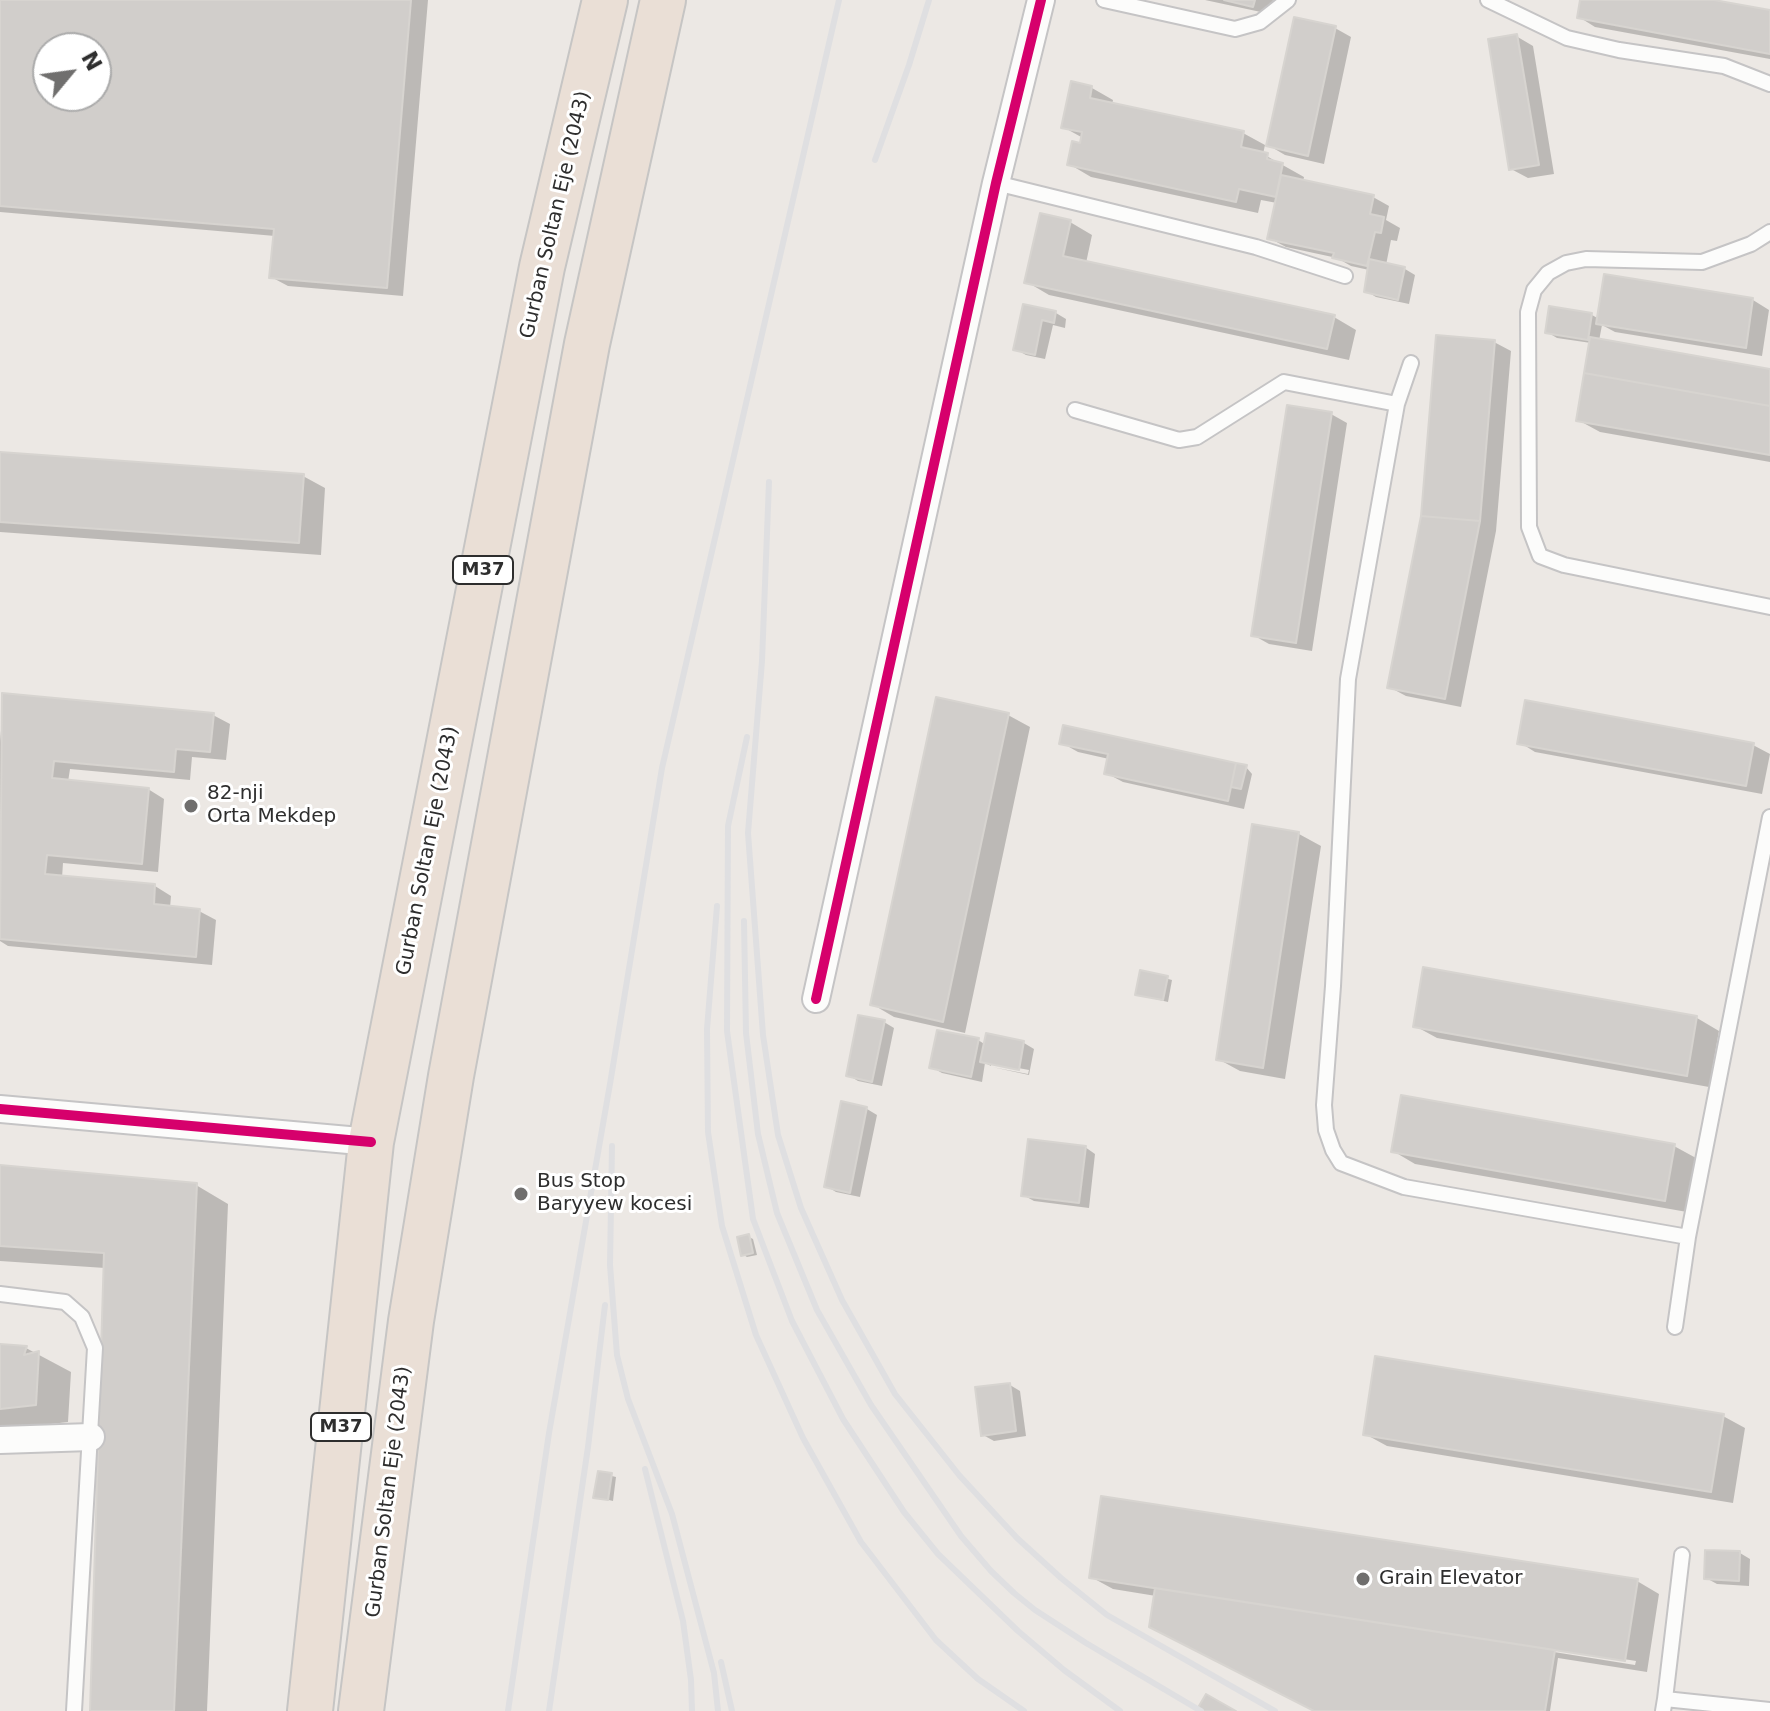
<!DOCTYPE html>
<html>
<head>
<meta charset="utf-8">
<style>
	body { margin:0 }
	#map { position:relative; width:1770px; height:1711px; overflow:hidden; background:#ece8e4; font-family:"DejaVu Sans",sans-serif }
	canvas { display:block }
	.north { position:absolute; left:32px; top:32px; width:80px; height:80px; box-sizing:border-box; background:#fff; border:2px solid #ababab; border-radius:50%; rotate:61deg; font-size:22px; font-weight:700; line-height:32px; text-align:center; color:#2e2e2e }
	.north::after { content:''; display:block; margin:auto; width:28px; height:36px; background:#706f6e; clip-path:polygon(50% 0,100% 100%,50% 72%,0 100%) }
</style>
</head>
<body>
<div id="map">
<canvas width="1770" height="1711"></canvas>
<div class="north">N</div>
</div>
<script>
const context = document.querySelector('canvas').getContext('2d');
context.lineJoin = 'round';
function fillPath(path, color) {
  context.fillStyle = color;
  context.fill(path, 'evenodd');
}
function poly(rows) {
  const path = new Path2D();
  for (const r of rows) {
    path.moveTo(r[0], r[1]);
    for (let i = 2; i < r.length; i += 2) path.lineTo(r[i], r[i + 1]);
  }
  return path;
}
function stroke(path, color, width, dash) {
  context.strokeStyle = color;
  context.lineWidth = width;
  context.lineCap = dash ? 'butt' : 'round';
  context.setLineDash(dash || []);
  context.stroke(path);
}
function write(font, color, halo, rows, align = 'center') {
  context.font = font + ' "DejaVu Sans",sans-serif';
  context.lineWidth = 6;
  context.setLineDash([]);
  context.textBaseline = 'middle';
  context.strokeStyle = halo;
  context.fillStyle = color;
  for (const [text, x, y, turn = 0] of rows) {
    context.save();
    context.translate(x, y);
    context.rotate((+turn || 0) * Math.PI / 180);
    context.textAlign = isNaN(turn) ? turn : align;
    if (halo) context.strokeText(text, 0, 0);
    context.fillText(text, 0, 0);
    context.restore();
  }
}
fillPath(poly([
	[0,0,428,0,403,296,288,286,271,277,275,236,0,212],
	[48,48,96,48,96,96,48,96],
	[1205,0,1273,0,1270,14],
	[1582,0,1703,0,1770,12,1770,59,1595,27,1579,17],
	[1335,28,1351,37,1324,164,1285,155,1268,145],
	[1516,36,1533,46,1554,174,1528,178,1511,169],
	[1092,88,1113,100,1112,105,1243,133,1265,145,1263,154,1304,177,1303,182,1373,197,1389,206,1386,220,1400,228,1397,241,1391,240,1386,265,1405,269,1415,275,1409,304,1376,297,1366,291,1369,270,1351,266,1337,258,1286,247,1269,238,1277,203,1261,200,1258,213,1091,177,1069,164,1082,145,1083,138,1063,127],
	[1070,222,1092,235,1086,263,1334,317,1356,330,1349,360,1049,295,1027,282],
	[1605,276,1753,300,1769,310,1762,356,1615,332,1602,325,1599,341,1770,371,1770,462,1600,432,1578,420,1591,343,1557,338,1547,332,1550,309,1592,315,1599,319],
	[1024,306,1056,313,1066,319,1065,328,1053,325,1045,359,1026,355,1015,349],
	[1494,342,1511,351,1496,531,1461,707,1406,696,1389,687],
	[1331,414,1347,423,1312,651,1269,644,1253,635],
	[0,454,303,476,325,488,321,555,0,532],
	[4,695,213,715,230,724,226,760,192,757,190,780,70,769,68,782,148,789,164,799,158,872,63,863,62,878,155,886,171,896,170,908,199,911,216,920,212,965,8,946,0,941,0,742],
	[1008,715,1030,727,965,1033,894,1017,872,1004],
	[1065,727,1246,767,1252,774,1244,809,1123,782,1106,773,1109,759,1078,752,1062,743],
	[1519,742,1753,745,1770,754,1762,794,1535,752],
	[1254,826,1299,834,1321,846,1285,1079,1240,1071,1218,1059],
	[1425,970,1697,1018,1719,1031,1709,1087,1437,1038,1415,1026],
	[1142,972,1172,980,1168,1002,1142,996],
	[884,1022,894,1028,882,1086,858,1081,848,1075],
	[978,1040,986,1045,1024,1043,1034,1049,1029,1075,992,1067,1028,1074,1029,1070,991,1063,991,1066,985,1063,982,1082,942,1073,931,1067],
	[843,1104,867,1109,877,1115,860,1197,836,1192,826,1186],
	[1674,1146,1696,1158,1687,1212,1415,1164,1393,1151],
	[1085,1147,1095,1154,1089,1208,1034,1201,1023,1195],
	[0,1167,196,1185,228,1204,207,1711,92,1711,105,1268,0,1261],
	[749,1237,753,1239,757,1255,747,1257,742,1254],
	[0,1346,26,1348,71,1372,68,1422,0,1430],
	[1010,1385,1020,1391,1026,1436,994,1441,983,1435],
	[1723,1416,1745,1428,1733,1503,1387,1446,1365,1434],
	[599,1473,616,1477,613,1501,596,1497],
	[1740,1553,1750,1559,1749,1586,1717,1584,1706,1578],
	[1091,1577,1637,1581,1659,1594,1647,1672,1558,1658,1550,1711,1318,1711,1156,1596,1113,1589],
	[1549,1647,1636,1661,1635,1665,1554,1652]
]), '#0003');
const building = poly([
	[0,0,411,0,387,288,269,278,274,229,0,206,0,0],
	[48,48,96,48,96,96,48,96,48,48],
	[1224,0,1255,0,1253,7,1224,0],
	[1580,0,1714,0,1770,10,1770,54,1577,18,1580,0],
	[1294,17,1336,26,1308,156,1266,146,1294,17],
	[1517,34,1539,165,1509,170,1488,39,1517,34],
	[1071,81,1092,86,1090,98,1244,131,1241,147,1268,153,1267,159,1283,163,1276,197,1239,189,1236,202,1067,165,1072,141,1080,143,1082,132,1061,128,1071,81],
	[1281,175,1374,195,1370,214,1384,217,1381,233,1375,232,1367,266,1332,258,1334,253,1267,239,1281,175],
	[1040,213,1071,220,1063,256,1335,315,1327,349,1024,283,1040,213],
	[1369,259,1405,267,1398,300,1364,292,1369,259],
	[1604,274,1753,298,1746,348,1596,324,1604,274],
	[1023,304,1056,311,1054,323,1042,320,1035,355,1013,350,1023,304],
	[1549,306,1592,313,1588,340,1545,333,1549,306],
	[1436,335,1495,340,1480,521,1421,516,1436,335],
	[1590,337,1770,369,1770,406,1584,373,1590,337],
	[1584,373,1770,406,1770,455,1576,421,1584,373],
	[1287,405,1332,412,1296,643,1251,636,1287,405],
	[0,452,304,474,299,543,0,522,0,452],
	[1421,516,1480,521,1445,699,1387,688,1421,516],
	[2,693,214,713,210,752,176,749,174,772,54,761,52,778,149,788,142,864,47,855,45,874,155,884,154,904,200,909,196,957,0,939,2,693],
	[936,697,1009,713,943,1022,870,1005,936,697],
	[1525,700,1754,743,1746,786,1517,744,1525,700],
	[1063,725,1236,763,1228,801,1104,774,1108,754,1059,744,1063,725],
	[1236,763,1247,765,1241,789,1231,787,1236,763],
	[1252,824,1299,832,1263,1068,1216,1060,1252,824],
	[1423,967,1697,1016,1687,1076,1413,1027,1423,967],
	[1140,970,1168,976,1163,1000,1135,995,1140,970],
	[858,1015,885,1020,872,1082,846,1076,858,1015],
	[937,1030,979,1038,971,1077,929,1068,937,1030],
	[986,1033,1024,1041,1019,1070,980,1062,986,1033],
	[1401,1095,1675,1144,1665,1201,1391,1152,1401,1095],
	[841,1101,867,1107,850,1193,824,1187,841,1101],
	[1028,1139,1086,1146,1079,1203,1021,1196,1028,1139],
	[0,1165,197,1183,174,1711,90,1711,104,1253,0,1246,0,1165],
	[749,1234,753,1253,741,1256,737,1237,749,1234],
	[0,1344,27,1346,24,1355,39,1351,36,1405,0,1409,0,1344],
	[1375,1356,1724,1414,1711,1492,1363,1435,1375,1356],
	[1010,1383,1016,1431,981,1436,975,1387,1010,1383],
	[598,1471,612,1473,608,1500,593,1498,598,1471],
	[1101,1496,1638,1579,1625,1661,1089,1578,1101,1496],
	[1705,1550,1740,1551,1739,1581,1704,1579,1705,1550],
	[1155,1588,1555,1650,1545,1711,1314,1711,1149,1627,1155,1588],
	[1206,1694,1236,1711,1196,1711,1206,1694]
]);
fillPath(building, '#d1cecb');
stroke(building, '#d7d4d0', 2);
const lane = poly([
	[1104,0,1235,29,1260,22,1288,0],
	[1488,0,1567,38,1619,50,1724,66,1770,84],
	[996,183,1256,247,1345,276],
	[1770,232,1751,244,1702,262,1586,259,1566,263,1548,273,1534,290,1528,312,1529,527,1540,556,1564,565,1770,607],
	[1411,363,1397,404,1348,679,1333,986,1324,1105,1326,1130,1333,1150,1341,1163,1404,1187,1688,1237],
	[1075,410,1179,440,1197,437,1284,382,1397,404],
	[0,1294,65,1302,82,1317,95,1348,74,1711],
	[1675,1327,1688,1237,1770,817],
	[1665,1699,1682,1555],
	[1663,1711,1665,1699,1770,1710]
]);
const street = poly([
	[816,999,996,183,1041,0],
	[0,1109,371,1142],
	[0,1440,91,1437]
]);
const highway = poly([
	[310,1711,371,1142,542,267,605,0],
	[361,1711,411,1321,451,1076,587,344,663,0]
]);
stroke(lane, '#c5c4c5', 18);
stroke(street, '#c5c4c5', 30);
stroke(highway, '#c6c5c4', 48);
stroke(lane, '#fcfcfb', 14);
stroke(street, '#fcfcfb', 26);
stroke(highway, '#eadfd6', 44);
stroke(poly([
	[875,160,909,65,929,0],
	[769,482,762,661,748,833,763,1035,778,1135,801,1208,842,1300,895,1394,959,1475,1017,1538,1061,1578,1107,1615,1275,1711],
	[747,737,728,826,727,1031,753,1219,792,1321,843,1419,904,1512,938,1554,1018,1631,1064,1670,1120,1711],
	[717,906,707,1029,708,1132,722,1226,756,1335,803,1438,861,1542,936,1640,978,1679,1024,1711],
	[744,921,746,1033,758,1134,777,1213,817,1310,871,1405,961,1536,991,1571,1014,1593,1035,1610,1086,1643,1201,1711],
	[612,1146,610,1265,617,1355,628,1399,672,1514,714,1673,718,1711],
	[645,1469,683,1621,691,1680,692,1711],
	[721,1662,732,1711],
	[508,1711,549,1433,610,1084,662,768,839,0],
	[549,1711,588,1447,605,1305]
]), '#dfdfe1', 6);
stroke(poly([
	[816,999,996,183,1041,0],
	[0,1109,371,1142]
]), '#d6006c', 10);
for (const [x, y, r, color] of [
	[191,806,8,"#706f6e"],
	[521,1194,8,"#706f6e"],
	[1363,1579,8,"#706f6e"]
]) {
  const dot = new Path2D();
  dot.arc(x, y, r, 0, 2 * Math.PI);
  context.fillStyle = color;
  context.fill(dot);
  stroke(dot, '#fff', 3);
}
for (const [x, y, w] of [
	[483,570,60],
	[341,1427,60]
]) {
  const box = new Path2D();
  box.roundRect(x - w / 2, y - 14, w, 28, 6);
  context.fillStyle = '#fff';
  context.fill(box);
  stroke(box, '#2e2e2e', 2);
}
write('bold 18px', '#2e2e2e', null, [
	["M37",483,570],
	["M37",341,1427]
]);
write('20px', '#2e2e2e', '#fff', [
	["Gurban Soltan Eje (2043)",556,215,-77],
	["Gurban Soltan Eje (2043)",428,851,-79],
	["Gurban Soltan Eje (2043)",389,1492,-83]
]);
write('20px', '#2e2e2e', '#fff', [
	["82-nji",207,794],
	["Orta Mekdep",207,817],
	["Bus Stop",537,1182],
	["Baryyew kocesi",537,1205],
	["Grain Elevator",1379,1579]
], 'left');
</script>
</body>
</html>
